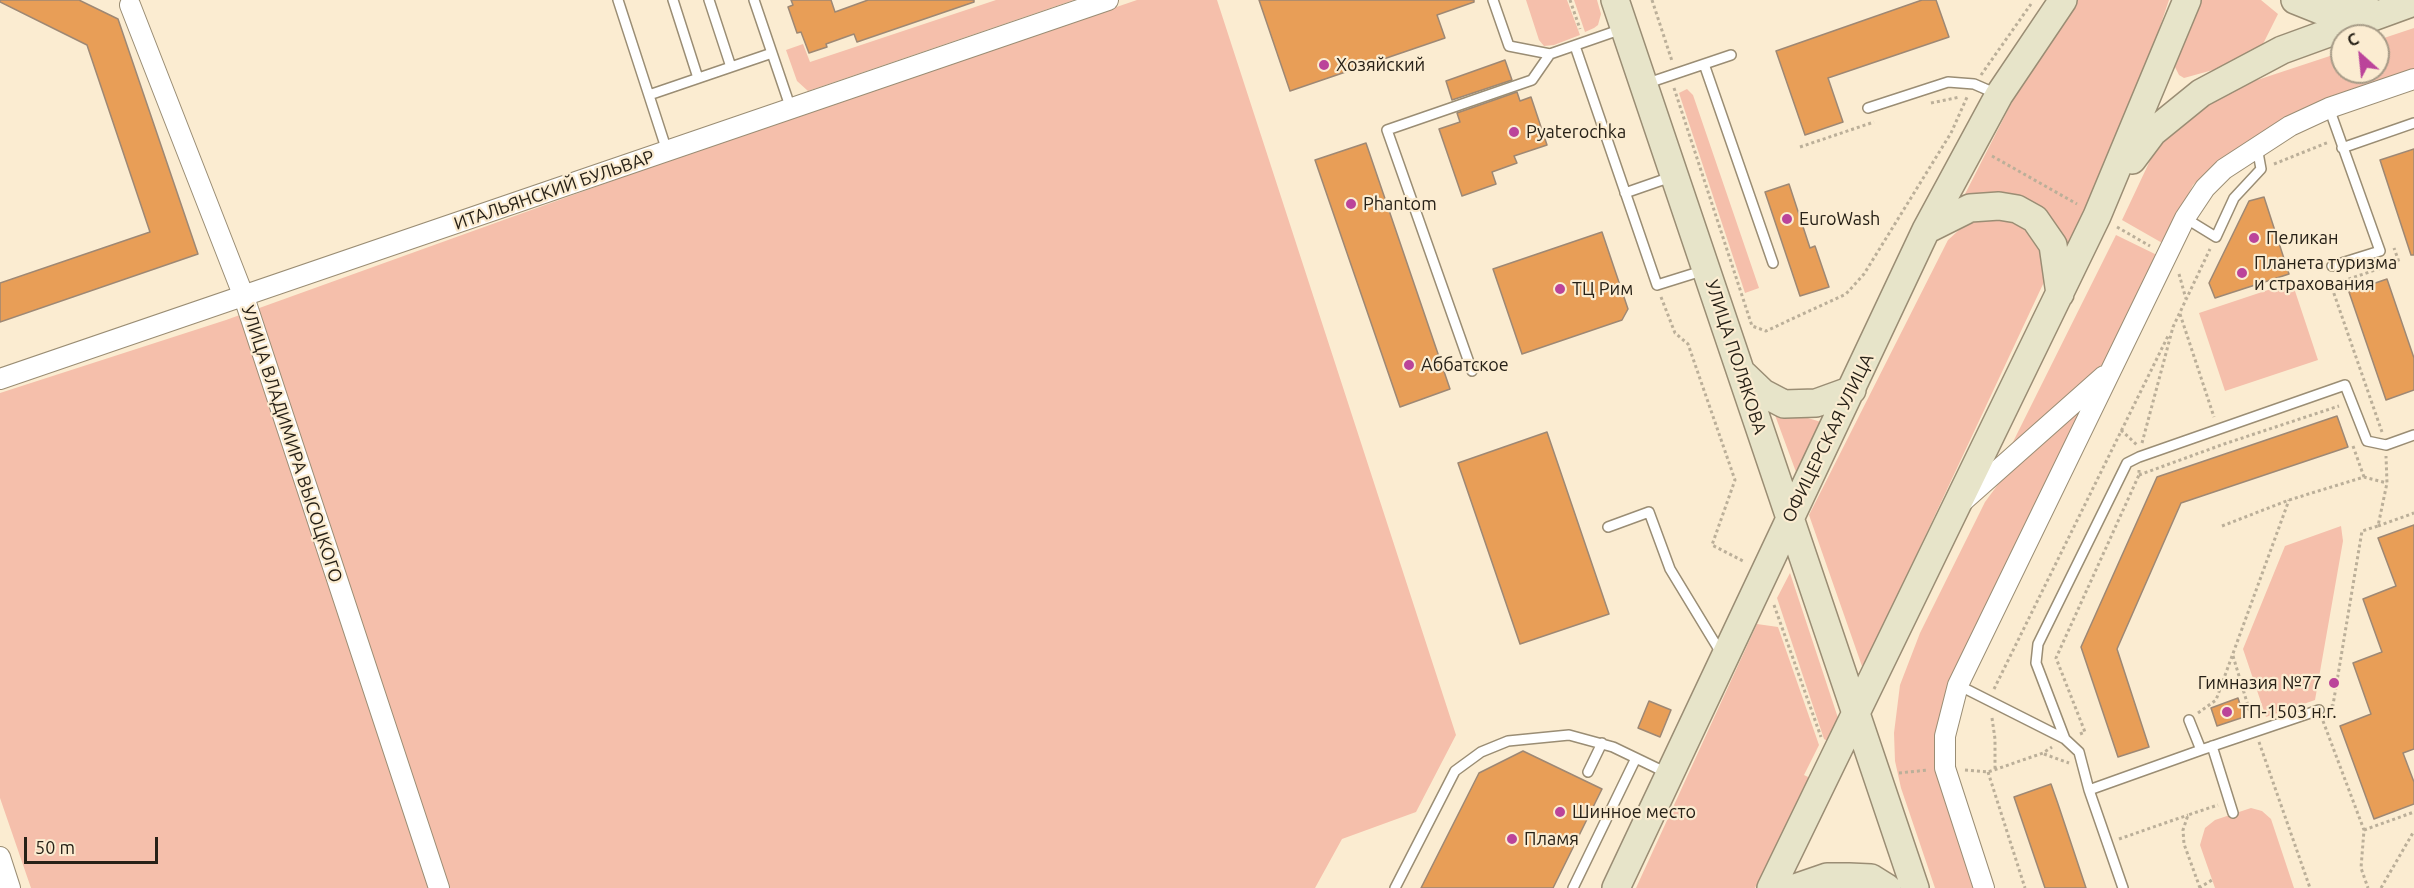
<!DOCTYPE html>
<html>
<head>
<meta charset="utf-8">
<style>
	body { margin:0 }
	#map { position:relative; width:2414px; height:888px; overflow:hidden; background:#fbecd1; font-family:Ubuntu,sans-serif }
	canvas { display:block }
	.north { position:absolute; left:2330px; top:24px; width:60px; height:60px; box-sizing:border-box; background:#fbecd1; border:2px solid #a69b87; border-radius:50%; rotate:333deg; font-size:16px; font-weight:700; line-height:24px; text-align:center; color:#272117 }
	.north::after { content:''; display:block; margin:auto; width:21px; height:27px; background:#bb449a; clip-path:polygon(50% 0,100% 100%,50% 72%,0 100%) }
	.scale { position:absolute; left:24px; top:837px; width:134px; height:27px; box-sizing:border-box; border:3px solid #272117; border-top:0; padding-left:8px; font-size:18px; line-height:21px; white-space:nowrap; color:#272117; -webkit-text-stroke:4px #fbecd1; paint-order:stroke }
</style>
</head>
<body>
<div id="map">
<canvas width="2414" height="888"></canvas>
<div class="north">С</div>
<div class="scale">50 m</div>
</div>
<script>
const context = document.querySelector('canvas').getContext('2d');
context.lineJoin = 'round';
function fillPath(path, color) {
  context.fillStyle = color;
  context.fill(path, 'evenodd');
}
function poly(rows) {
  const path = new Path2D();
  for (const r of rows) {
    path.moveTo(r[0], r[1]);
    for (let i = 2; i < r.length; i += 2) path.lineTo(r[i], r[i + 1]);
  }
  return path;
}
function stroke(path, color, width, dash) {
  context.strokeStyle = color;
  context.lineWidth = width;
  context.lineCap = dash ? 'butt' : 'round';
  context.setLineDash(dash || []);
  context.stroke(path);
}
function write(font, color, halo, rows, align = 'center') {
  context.font = font + ' Ubuntu,sans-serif';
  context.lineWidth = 4.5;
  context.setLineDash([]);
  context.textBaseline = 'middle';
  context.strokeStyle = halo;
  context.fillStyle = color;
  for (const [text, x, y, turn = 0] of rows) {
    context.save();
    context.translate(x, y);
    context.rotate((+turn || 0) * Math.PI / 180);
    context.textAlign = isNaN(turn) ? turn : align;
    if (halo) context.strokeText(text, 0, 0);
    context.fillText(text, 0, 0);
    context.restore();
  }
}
fillPath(poly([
	[996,0,1074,0,808,91,797,81,786,50,803,44,810,62],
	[1137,0,1217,0,1456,735,1416,812,1342,839,1315,888,31,888,0,798,0,393,226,320,695,151],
	[1526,0,1567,0,1580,35,1554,45,1544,46,1539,40],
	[1574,0,1597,0,1601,14,1598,25,1594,28,1585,32],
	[2077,0,2169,0,2123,135,2071,252,2048,217,1963,198,2013,100],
	[2200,0,2261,0,2278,14,2256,58,2184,78,2179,75,2175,67],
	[2414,28,2414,73,2218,163,2193,185,2164,244,2122,220,2163,133,2171,122,2242,85,2342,52,2342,72,2378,72,2378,40],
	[1687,89,1693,95,1759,288,1745,293,1679,93],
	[2003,218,2024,229,2042,255,2044,282,1863,669,1809,515,1948,240,1969,221],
	[2116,235,2159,256,2107,360,2009,450],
	[2292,282,2318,360,2225,391,2199,313],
	[2090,398,1941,720,1980,888,1935,888,1901,788,1895,761,1894,733,1900,685,1920,633,1985,502,2005,475],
	[1772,407,1821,422,1796,472],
	[2341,526,2343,541,2315,700,2266,717,2243,649,2285,546],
	[1790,573,1840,724,1831,743,1824,739,1777,598],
	[1757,624,1778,627,1819,745,1804,775,1812,779,1755,888,1636,888],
	[2251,808,2262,811,2271,819,2294,888,2215,888,2200,845,2205,828,2215,820]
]), '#f5bfab');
const building = poly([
	[0,0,79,0,118,19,198,254,0,322,0,283,150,232,87,45,0,2,0,0],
	[791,0,831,0,835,12,868,0,974,0,974,2,857,42,854,34,826,44,827,47,809,53,801,32,797,33,788,7,793,5,791,0],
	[1259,0,1474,0,1474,2,1437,15,1445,38,1290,91,1259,0],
	[1922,0,1936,0,1949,37,1828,78,1843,122,1805,135,1776,51,1922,0],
	[1505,60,1512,80,1452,100,1446,81,1505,60],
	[1517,92,1520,101,1531,97,1547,145,1514,156,1517,163,1492,172,1496,184,1462,196,1439,129,1460,122,1457,113,1517,92],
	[1366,143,1450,389,1400,407,1315,160,1366,143],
	[2414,149,2414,255,2411,255,2380,160,2414,149],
	[1789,184,1810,248,1815,246,1829,287,1800,296,1765,192,1789,184],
	[2264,197,2289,274,2215,298,2209,283,2249,201,2264,197],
	[1602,232,1628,309,1622,320,1522,354,1493,269,1602,232],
	[2387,279,2414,358,2414,390,2386,400,2349,292,2387,279],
	[2337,416,2348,447,2181,503,2117,649,2149,747,2118,757,2081,647,2157,477,2337,416],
	[1547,432,1609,614,1520,644,1458,463,1547,432],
	[2414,525,2414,749,2403,753,2414,782,2414,804,2374,819,2340,726,2371,714,2353,663,2382,652,2363,599,2396,586,2378,538,2414,525],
	[2238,698,2244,717,2217,726,2211,708,2238,698],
	[1649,701,1671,710,1660,737,1638,728,1649,701],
	[1523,751,1602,789,1553,888,1421,888,1479,773,1523,751],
	[2051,784,2058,804,2086,888,2045,888,2014,797,2051,784]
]);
fillPath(building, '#e89e57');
stroke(building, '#9e8874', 1.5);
const service = poly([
	[618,0,667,151],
	[673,0,698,78],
	[709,0,731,67],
	[754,0,791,109],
	[1493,0,1509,46,1550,54,1622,29],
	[1575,46,1657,285,1705,270],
	[1704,64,1773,263],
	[1645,84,1731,55],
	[649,95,772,53],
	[1868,108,1948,82,1974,84,1997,94],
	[2329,108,2380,251,2332,266],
	[2342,148,2414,123],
	[1625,193,1671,177],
	[2185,218,2216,237,2234,198,2261,169,2257,147],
	[1472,371,1387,130,1532,80,1550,54],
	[1608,527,1649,512,1670,569,1721,653],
	[1958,685,2065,739,2079,752,2089,790,2123,888],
	[2065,739,2036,663,2038,644,2127,463,2139,457,2345,385,2367,441,2386,445,2414,435],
	[2212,746,2233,813],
	[2201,750,2319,710],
	[1588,772,1602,743],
	[2089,790,2201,750,2189,720],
	[1395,888,1455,771,1481,752,1508,741,1569,735,1613,747,1667,773],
	[1573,888,1636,758]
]);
const minor = poly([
	[130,5,244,297,439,888],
	[0,379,1108,0],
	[1962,502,2104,376],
	[0,857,10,888],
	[1984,888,1945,768,1945,736,1958,685,2185,218,2205,188,2224,169,2290,126,2329,108,2414,79]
]);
const secondary = poly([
	[1615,0,1915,888],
	[2295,0,2320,10,2371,12],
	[2132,160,2153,132,2201,93,2282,50,2414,2],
	[1926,230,1970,208,1999,206,2017,209,2035,219,2053,245,2060,294],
	[1741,372,1763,393,1784,404,1816,403,1852,390],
	[1616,888,1926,230,1999,95,2063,0],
	[1771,888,2097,216,2187,0],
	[1795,888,1827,877,1849,877,1871,878,1887,888]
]);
stroke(service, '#9a8d74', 12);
stroke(minor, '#9a8d74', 22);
stroke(secondary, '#9a8d74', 30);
stroke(poly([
	[1570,0,1580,29],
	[1652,0,1672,61],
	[1981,75,2031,4],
	[1674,88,1752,326,1766,331,1846,294,1864,274,1951,133,1968,95],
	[1931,103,1960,97],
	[1800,147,1874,122],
	[1992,156,2077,204],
	[2274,164,2329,142],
	[2117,227,2150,246],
	[2179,274,2186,299],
	[1661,297,1675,333,1688,344,1735,480,1712,545,1745,562],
	[2180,314,2214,417],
	[2121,430,2137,445],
	[2382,432,2331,285,2399,262,2394,248],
	[2142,443,2173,327,2210,249],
	[2353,446,2364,477],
	[2139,475,2224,444,2339,406],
	[2222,526,2289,500,2364,477,2387,483],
	[2378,526,2414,513],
	[1774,605,1821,737],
	[2233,656,2252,719],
	[1994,689,2169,334],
	[2331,706,2333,705,2362,531,2378,526,2387,483,2386,456],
	[2198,713,2216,700,2289,500],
	[1992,718,1995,739,1995,770],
	[2323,721,2364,830,2361,868,2368,888],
	[2080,734,2085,732,2056,658,2139,475,2139,470],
	[2259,742,2310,888],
	[2044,754,2069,763],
	[1965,770,1988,772,2043,753,2052,747],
	[1988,772,2025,888],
	[1899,773,1928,770],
	[2364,830,2414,812],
	[2119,839,2188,815],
	[2199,888,2212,880],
	[2200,888,2184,844,2183,830,2188,815,2218,805],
	[2381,888,2414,831]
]), '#bbaf99', 3, [3, 3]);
stroke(service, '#fff', 9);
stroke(minor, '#fff', 20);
stroke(secondary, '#e7e4c9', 27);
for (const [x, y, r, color] of [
	[1324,65,6,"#bb449a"],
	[1514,132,6,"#bb449a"],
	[1351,204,6,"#bb449a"],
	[1787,219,6,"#bb449a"],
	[2254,238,6,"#bb449a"],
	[2242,273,6,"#bb449a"],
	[1560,289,6,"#bb449a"],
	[1409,365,6,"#bb449a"],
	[2334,683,6,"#bb449a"],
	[2227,712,6,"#bb449a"],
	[1560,812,6,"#bb449a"],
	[1512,839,6,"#bb449a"]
]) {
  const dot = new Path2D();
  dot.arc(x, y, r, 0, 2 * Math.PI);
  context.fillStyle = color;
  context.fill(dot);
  stroke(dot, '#fbecd1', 2);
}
write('18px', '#272117', '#fbecd1', [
	["Хозяйский",1336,65],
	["Pyaterochka",1526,132],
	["Phantom",1363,204],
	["EuroWash",1799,219],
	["Пеликан",2266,238],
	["Планета туризма",2254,263],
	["и страхования",2254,284],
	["ТЦ Рим",1572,289],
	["Аббатское",1421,365],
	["Гимназия №77",2322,683,"right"],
	["ТП-1503 н.г.",2239,712],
	["Шинное место",1572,812],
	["Пламя",1524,839]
], 'left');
write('18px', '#272117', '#fbecd1', [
	["ИТАЛЬЯНСКИЙ БУЛЬВАР",554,190,-19],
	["УЛИЦА ПОЛЯКОВА",1736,357,72],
	["ОФИЦЕРСКАЯ УЛИЦА",1828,438,-64],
	["УЛИЦА ВЛАДИМИРА ВЫСОЦКОГО",292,444,72]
]);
</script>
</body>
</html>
